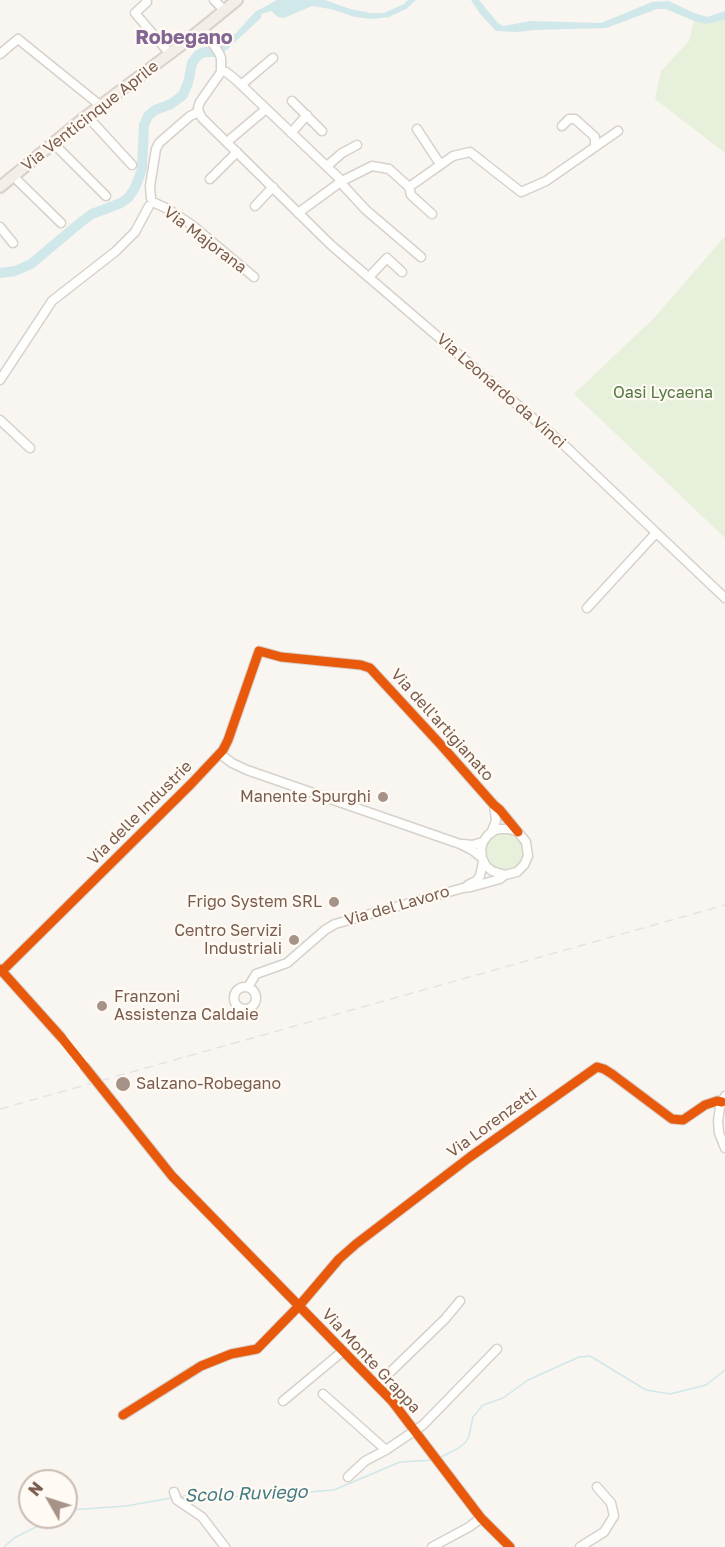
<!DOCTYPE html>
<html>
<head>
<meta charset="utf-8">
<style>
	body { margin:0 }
	#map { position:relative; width:725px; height:1547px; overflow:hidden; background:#f9f5f0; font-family:"Golos Text",sans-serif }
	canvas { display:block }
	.north { position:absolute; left:18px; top:1469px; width:60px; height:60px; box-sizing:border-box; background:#fffaf3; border:2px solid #cabbb1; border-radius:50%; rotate:309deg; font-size:16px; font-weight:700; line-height:24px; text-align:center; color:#7a5c4d }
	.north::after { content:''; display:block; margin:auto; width:21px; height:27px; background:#a69286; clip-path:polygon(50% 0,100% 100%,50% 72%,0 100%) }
</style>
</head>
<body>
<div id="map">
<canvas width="725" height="1547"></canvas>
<div class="north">N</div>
</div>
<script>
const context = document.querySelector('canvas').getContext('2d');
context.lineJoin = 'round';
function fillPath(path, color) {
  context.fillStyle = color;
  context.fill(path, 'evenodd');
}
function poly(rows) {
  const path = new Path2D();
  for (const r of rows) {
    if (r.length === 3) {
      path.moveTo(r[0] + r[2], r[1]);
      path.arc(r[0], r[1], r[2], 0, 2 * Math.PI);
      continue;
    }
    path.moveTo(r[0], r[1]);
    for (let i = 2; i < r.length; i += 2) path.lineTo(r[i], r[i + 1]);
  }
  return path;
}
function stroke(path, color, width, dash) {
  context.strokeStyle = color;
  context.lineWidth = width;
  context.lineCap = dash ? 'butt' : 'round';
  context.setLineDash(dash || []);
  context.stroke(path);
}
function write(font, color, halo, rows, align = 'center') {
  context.font = font + ' "Golos Text",sans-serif';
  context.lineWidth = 4.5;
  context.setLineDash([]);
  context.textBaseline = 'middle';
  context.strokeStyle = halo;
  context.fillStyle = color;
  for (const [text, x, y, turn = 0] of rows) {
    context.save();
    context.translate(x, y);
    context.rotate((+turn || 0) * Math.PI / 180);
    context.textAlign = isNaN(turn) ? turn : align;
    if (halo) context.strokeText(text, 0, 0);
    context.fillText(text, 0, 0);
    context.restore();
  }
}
fillPath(poly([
	[725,20,725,153,655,99,661,71,689,41,694,21,706,24],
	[725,236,725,538,574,394,655,317],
	[505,851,20]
]), '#e7f0db');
fillPath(poly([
	[277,0,325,0,350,9,371,13,384,13,404,4,408,0,416,0,406,9,389,17,372,19,355,17,331,9,312,6,284,18,278,17,271,11,261,14,261,18,223,53,218,46,236,33,255,12],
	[471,0,479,0,498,23,503,26,531,21,601,23,652,2,669,1,692,12,707,17,725,11,725,20,706,24,694,21,666,9,657,9,606,28,534,30,517,32,496,31,481,15]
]), '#d0e8ea');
stroke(poly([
	[439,1458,457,1449,465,1443,469,1436,473,1417,483,1405,503,1398,528,1380,579,1357,590,1356,646,1390,670,1394,706,1385,725,1370],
	[179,1497,194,1494,244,1497,334,1490,400,1462,434,1460],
	[66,1512,69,1510,126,1506,171,1498],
	[4,1547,14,1538,56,1517]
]), '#d0e8ea', 1.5);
stroke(poly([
	[0,273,15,271,31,264,81,222,92,214,121,203,128,198,135,188,142,169,144,125,148,116,155,110,171,104,183,95,188,83,192,63,198,55,204,52,215,52,225,45]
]), '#d0e8ea', 10);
stroke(poly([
	[61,1037,85,1067]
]), '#d9cfc7', 8, [8, 4]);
const minor = poly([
	[146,0,147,2,135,13,170,54],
	[214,0,224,10],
	[0,54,18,39,101,106],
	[221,70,226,72,235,79,342,181],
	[241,85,273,58],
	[292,101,322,131],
	[199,112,202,118,331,245,563,444,725,598],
	[199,112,198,108,200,102,221,72,221,58,219,53,203,29],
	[87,116,132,165],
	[562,126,569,119,575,119,595,137,595,147],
	[417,129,440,164],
	[291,133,307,115],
	[227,142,266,109],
	[53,143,106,196],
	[327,166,342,153,357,145],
	[13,176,61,223],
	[210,179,237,152],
	[340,182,366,210,421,257],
	[409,187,411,195,432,214],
	[151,198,150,186,156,149,159,143,190,116,199,112],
	[155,203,168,209,192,225,254,277],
	[255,206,273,187],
	[298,213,342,181,372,166,389,169,409,187,453,156,470,152,521,192,546,181,618,131],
	[0,227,13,243],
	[369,277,387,258,402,272],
	[0,380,52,301,116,251,135,232,149,206],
	[0,420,30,448],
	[587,608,656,533],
	[220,754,232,763,247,770,460,844,472,850,482,858],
	[491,833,496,821,494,805],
	[463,844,472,845,483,842,488,835,495,830,499,829,510,829,518,832,526,842,528,856,524,865,517,872,505,875,492,871,486,866,482,858,481,849,483,842],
	[468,885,476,881,480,876,483,862],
	[0,969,61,1037],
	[2,971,191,784,223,750,228,740,259,651,281,657,361,665,370,668,441,745,494,805,500,810,518,832],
	[245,998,11],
	[248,987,256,974,287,963,325,930,335,924,463,888,471,887,500,879,505,875],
	[85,1067,172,1176,392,1401,481,1518,510,1547],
	[725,1096,720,1107,718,1121,719,1133,725,1148],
	[377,1385,445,1319,460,1301],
	[323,1394,386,1450],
	[283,1401,343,1351],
	[123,1415,201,1366,231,1354,257,1349,299,1306,339,1259,356,1244,470,1157,597,1067,604,1069,612,1074,672,1119,683,1120,705,1105,717,1101,722,1102],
	[348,1477,365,1461,386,1450,423,1425,497,1349],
	[174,1492,177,1500,202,1517,225,1547],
	[432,1547,469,1527,481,1518],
	[580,1547,604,1532,614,1516,611,1503,597,1487]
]);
const major = poly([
	[0,187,84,118,188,40,237,0]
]);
stroke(minor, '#d7d1cb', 11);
stroke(major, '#dad1cc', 14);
stroke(minor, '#fefefd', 8);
stroke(major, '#f3eee8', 10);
stroke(poly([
	[0,1109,725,905]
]), '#e6e3e7', 1.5, [9, 6]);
stroke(poly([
	[0,969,61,1037,172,1176,392,1401,481,1518,510,1547],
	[2,971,191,784,223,750,228,740,259,651,281,657,361,665,370,668,441,745,494,805,500,810,518,832],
	[123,1415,201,1366,231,1354,257,1349,299,1306,339,1259,356,1244,470,1157,597,1067,604,1069,612,1074,672,1119,683,1120,705,1105,717,1101,722,1102]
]), '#e8590c', 9);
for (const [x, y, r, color] of [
	[383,797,6,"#a69286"],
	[334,902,6,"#a69286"],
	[294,940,6,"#a69286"],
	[102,1006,6,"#a69286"],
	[123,1084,8,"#a69286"]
]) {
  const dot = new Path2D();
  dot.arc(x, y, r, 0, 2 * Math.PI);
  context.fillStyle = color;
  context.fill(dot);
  stroke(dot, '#fffaf3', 2);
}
write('16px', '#7a5c4d', '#fffaf3', [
	["Via Venticinque Aprile",90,116,-38],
	["Via Majorana",205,240,37],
	["Via Leonardo da Vinci",501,391,41],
	["Via dell'artigianato",442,725,48],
	["Via delle Industrie",140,813,-45],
	["Via del Lavoro",397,906,-16],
	["Via Lorenzetti",492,1123,-36],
	["Via Monte Grappa",371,1361,47]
]);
write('16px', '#537a41', '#fffaf3', [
	["Oasi Lycaena",663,393]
]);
write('16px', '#7a5c4d', '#fffaf3', [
	["Manente Spurghi",371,797],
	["Frigo System SRL",322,902],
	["Centro Servizi",282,931],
	["Industriali",282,949],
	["Franzoni",114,997,"left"],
	["Assistenza Caldaie",114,1015,"left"],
	["Salzano-Robegano",136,1084,"left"]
], 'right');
write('italic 18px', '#437c86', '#fffaf3', [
	["Scolo Ruviego",246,1494,-2]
]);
write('bold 20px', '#846695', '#fffaf3', [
	["Robegano",184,38]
]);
</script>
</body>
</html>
